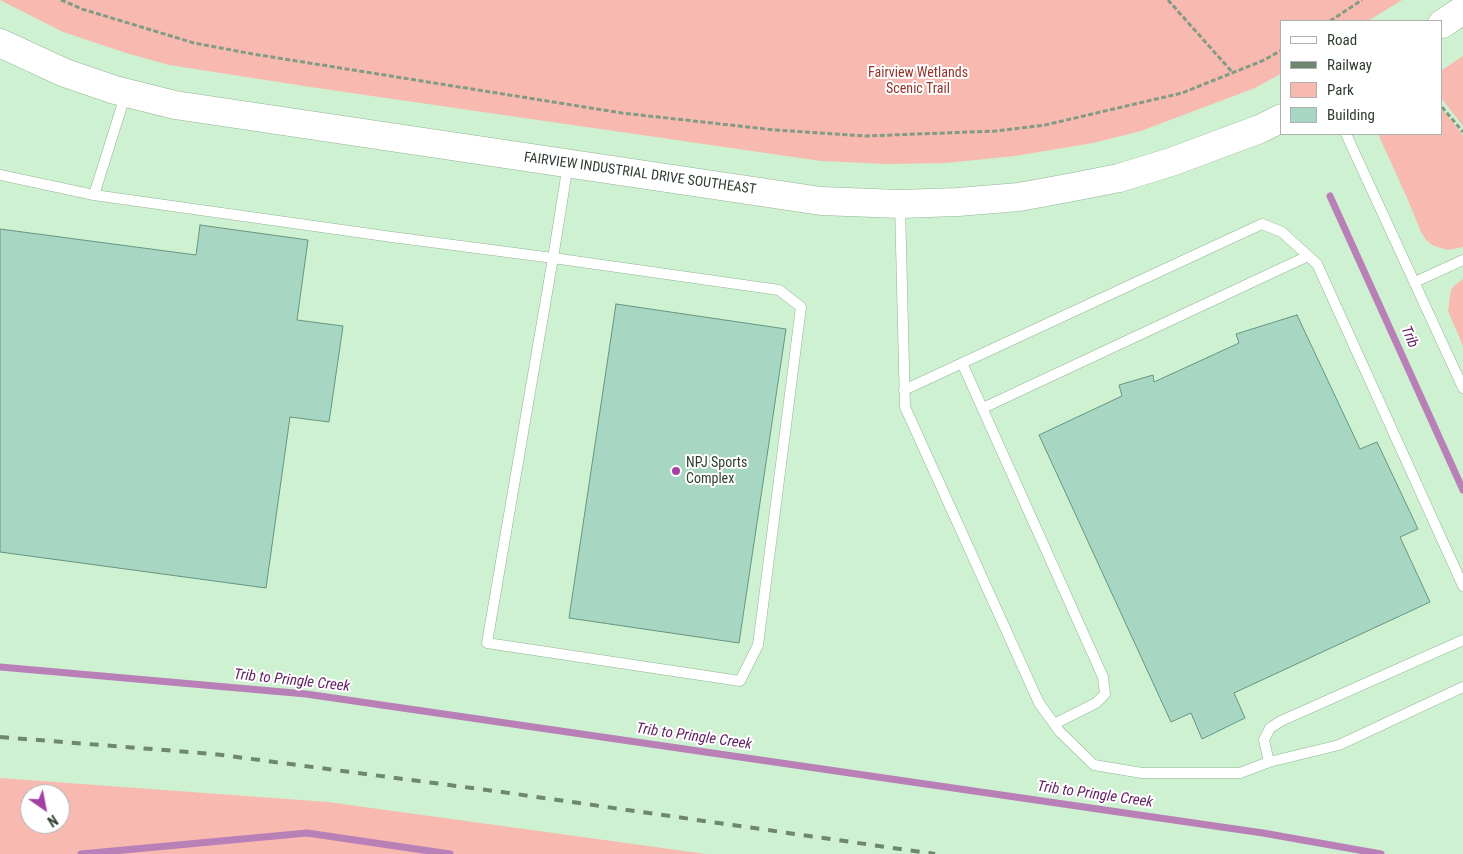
<!DOCTYPE html>
<html>
<head>
<meta charset="utf-8">
<style>
	body { margin:0 }
	#map { position:relative; width:1463px; height:854px; overflow:hidden; background:#cef2d1; font-family:"Roboto Condensed",sans-serif }
	canvas { display:block }
	.legend { position:absolute; left:1280px; top:20px; width:162px; height:115px; box-sizing:border-box; background:#fff; border:1px solid #acb1ac; margin:0; padding:6px 9px; list-style:none; font-size:15px; color:#2f3d30 }
	.legend li { display:flex; align-items:center; gap:10px; height:25px }
	.legend b { width:25px; border:1px solid #acb1ac }
	.north { position:absolute; left:20px; top:784px; width:50px; height:50px; box-sizing:border-box; background:#fff; border:1px solid #acb1ac; border-radius:50%; rotate:147deg; font-size:14px; font-weight:700; line-height:20px; text-align:center; color:#2f3d30 }
	.north::after { content:''; display:block; margin:auto; width:18px; height:22px; background:#a440a5; clip-path:polygon(50% 0,100% 100%,50% 72%,0 100%) }
</style>
</head>
<body>
<div id="map">
<canvas width="1463" height="854"></canvas>
<ul class="legend">
<li><b style="height:6px;background:#fff"></b>Road</li>
<li><b style="height:6px;background:#6f8671"></b>Railway</li>
<li><b style="height:14px;background:#f8b9b1"></b>Park</li>
<li><b style="height:14px;background:#a7d6c2"></b>Building</li>
</ul>
<div class="north">N</div>
</div>
<script>
const context = document.querySelector('canvas').getContext('2d');
context.lineJoin = 'round';
function fillPath(path, color) {
  context.fillStyle = color;
  context.fill(path, 'evenodd');
}
function poly(rows) {
  const path = new Path2D();
  for (const r of rows) {
    path.moveTo(r[0], r[1]);
    for (let i = 2; i < r.length; i += 2) path.lineTo(r[i], r[i + 1]);
  }
  return path;
}
function stroke(path, color, width, dash) {
  context.strokeStyle = color;
  context.lineWidth = width;
  context.lineCap = dash ? 'butt' : 'round';
  context.setLineDash(dash || []);
  context.stroke(path);
}
function write(font, color, halo, rows, align = 'center') {
  context.font = font + ' "Roboto Condensed",sans-serif';
  context.lineWidth = 4;
  context.setLineDash([]);
  context.textBaseline = 'middle';
  context.strokeStyle = halo;
  context.fillStyle = color;
  for (const [text, x, y, turn = 0] of rows) {
    context.save();
    context.translate(x, y);
    context.rotate((+turn || 0) * Math.PI / 180);
    context.textAlign = isNaN(turn) ? turn : align;
    if (halo) context.strokeText(text, 0, 0);
    context.fillText(text, 0, 0);
    context.restore();
  }
}
fillPath(poly([
	[0,0,1402,0,1368,21,1282,21,1282,73,1255,88,1141,131,1093,143,1015,156,946,163,888,164,821,161,317,88,169,65,126,53,63,32],
	[1463,56,1463,126,1442,99,1442,70],
	[1442,109,1463,135,1463,247,1448,250,1434,246,1426,240,1421,232,1408,200,1378,134,1442,134],
	[1463,279,1463,346,1448,311,1451,290,1455,285],
	[0,778,328,802,706,854,0,854],
	[30,794,60,794,60,824,30,824]
]), '#f8b9b1');
stroke(poly([
	[1330,196,1463,490],
	[0,667,306,694,1263,833,1381,854],
	[81,854,307,833,450,854]
]), '#b980b8', 7);
const building = poly([
	[200,225,308,240,297,320,343,326,329,422,290,417,266,588,0,552,0,229,196,255,200,225],
	[616,304,786,329,739,643,569,618,616,304],
	[1297,315,1360,449,1377,442,1418,529,1400,537,1430,602,1234,693,1245,718,1202,739,1191,713,1171,722,1039,435,1122,396,1119,385,1153,375,1154,382,1239,343,1236,334,1297,315]
]);
fillPath(building, '#a7d6c2');
stroke(building, '#669481', 1);
const lane = poly([
	[126,93,94,195,392,237,553,258,779,290,801,307,758,645,740,681,487,643,553,258,568,164],
	[1346,134,1463,388],
	[0,175,94,195],
	[900,205,905,407,1039,703,1060,732,1094,765,1142,773,1240,773,1269,762,1339,745,1463,687],
	[1415,282,1463,260],
	[962,363,1103,677,1105,694,1096,703,1054,724],
	[904,390,1262,224,1282,232,1317,264,1463,586],
	[983,408,1308,256],
	[1269,762,1264,740,1270,728,1281,721,1463,640]
]);
const secondary = poly([
	[1442,24,1463,10],
	[0,43,65,73,115,90,175,105,821,201,900,204,958,202,1019,197,1068,188,1119,178,1171,162,1260,129,1282,118]
]);
stroke(lane, '#92b495', 11);
stroke(secondary, '#92b495', 29);
stroke(poly([
	[61,0,82,9,194,43,253,54,622,113,775,130,865,136,996,131,1045,125,1182,93,1262,61,1282,50],
	[1168,0,1233,73],
	[1330,21,1362,0],
	[1442,107,1463,132]
]), '#829b84', 3, [5, 2.5]);
stroke(lane, '#fff', 10);
stroke(secondary, '#fff', 28);
stroke(poly([
	[0,737,214,754,502,792,935,854]
]), '#6f8671', 4, [9, 9]);
for (const [x, y, r, color] of [
	[676,471,5,"#a440a5"]
]) {
  const dot = new Path2D();
  dot.arc(x, y, r, 0, 2 * Math.PI);
  context.fillStyle = color;
  context.fill(dot);
  stroke(dot, '#fff', 2);
}
write('14px', '#94322b', '#fff', [
	["Fairview Wetlands",918,73],
	["Scenic Trail",918,89]
]);
write('14px', '#2f3d30', '#fff', [
	["FAIRVIEW INDUSTRIAL DRIVE SOUTHEAST",640,174,8]
]);
write('14px', '#2f3d30', '#fff', [
	["NPJ Sports",686,463],
	["Complex",686,479]
], 'left');
write('italic 15px', '#641f65', '#fff', [
	["Trib",1409,337,66],
	["Trib to Pringle Creek",292,681,6],
	["Trib to Pringle Creek",694,737,8],
	["Trib to Pringle Creek",1095,795,8]
]);
</script>
</body>
</html>
